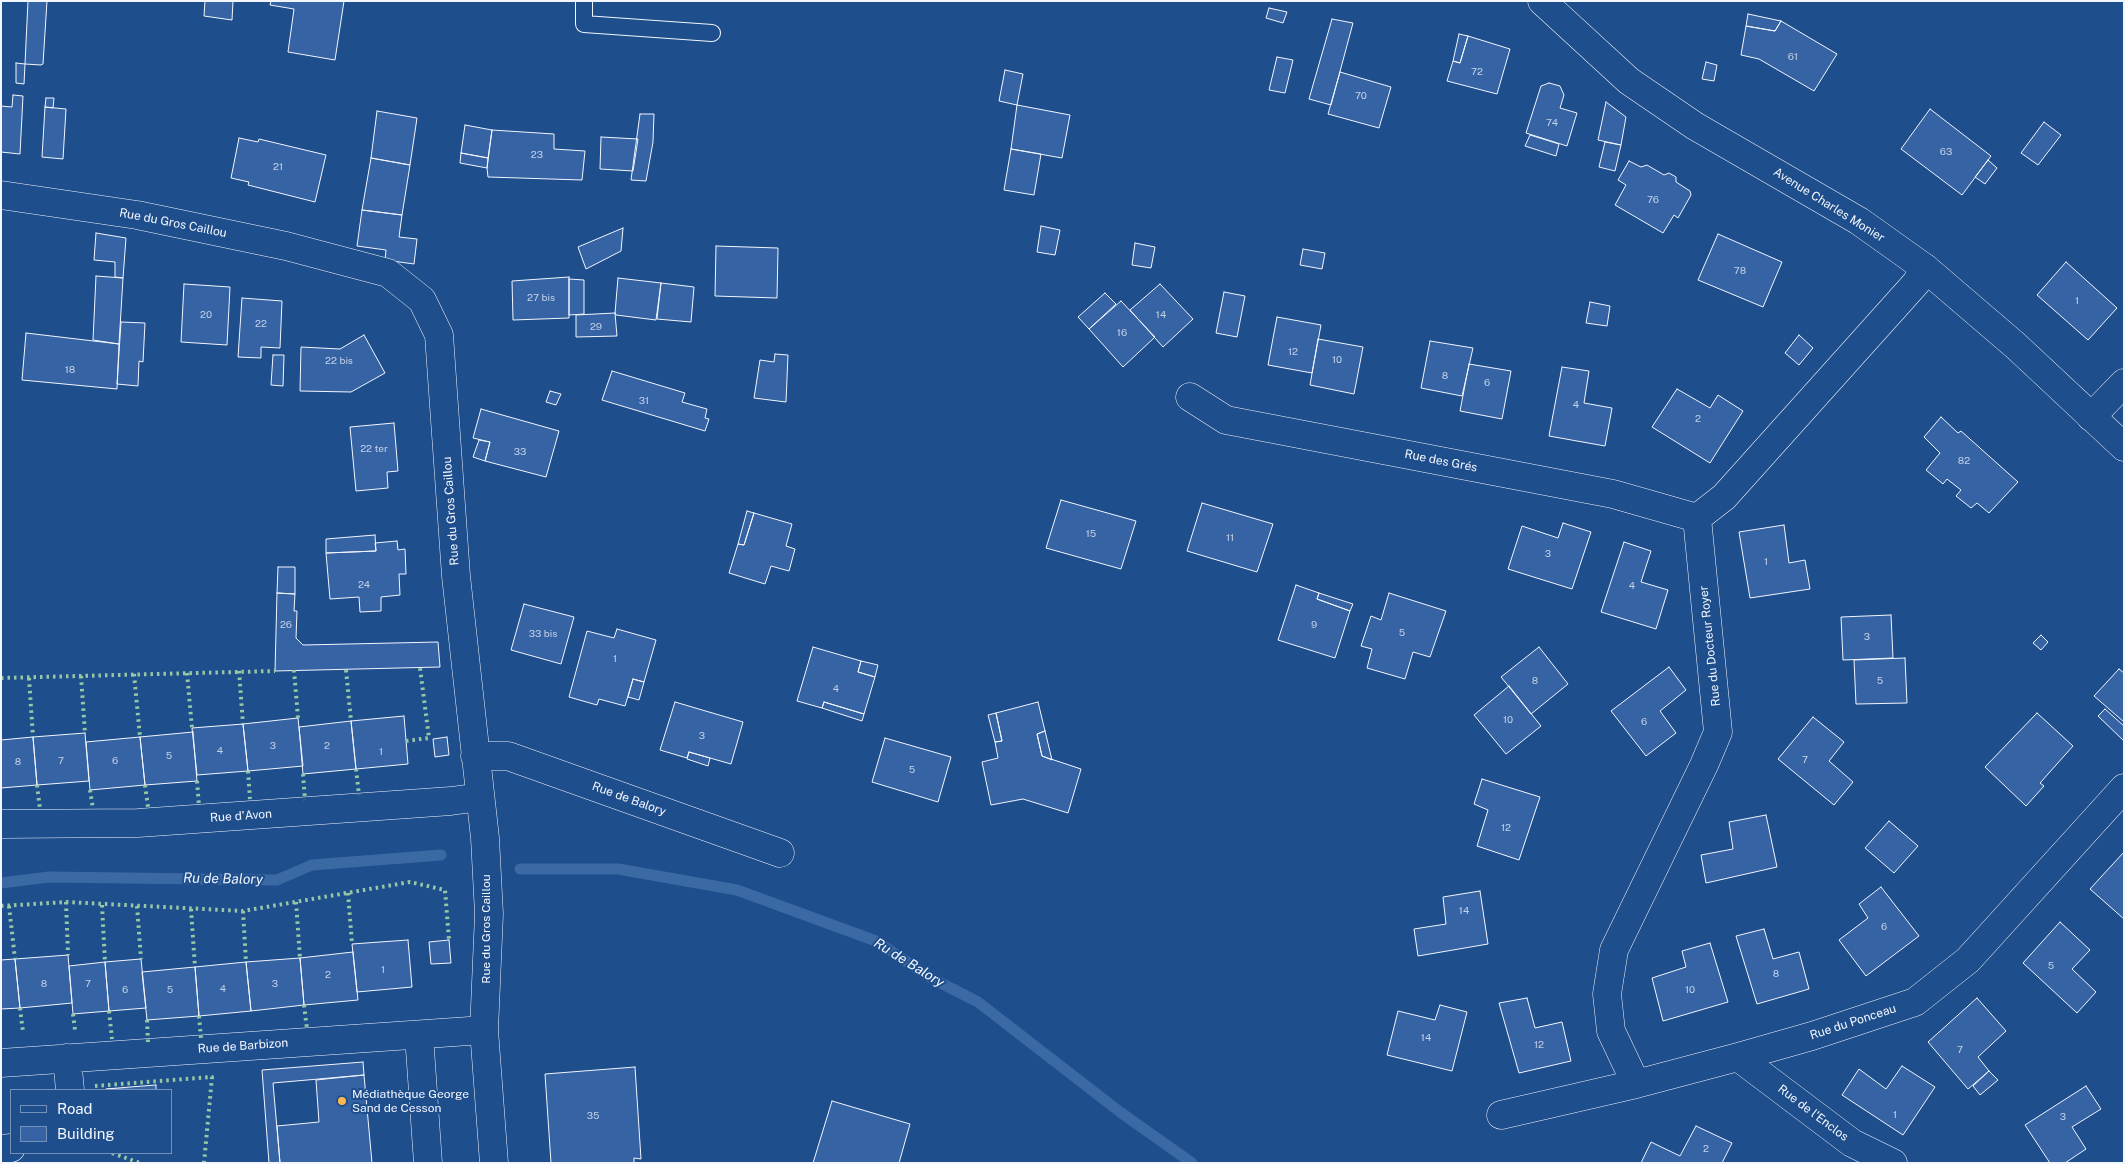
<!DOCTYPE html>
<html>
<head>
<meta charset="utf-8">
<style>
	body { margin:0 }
	#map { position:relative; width:2125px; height:1164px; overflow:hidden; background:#1f4e8c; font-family:"Public Sans",sans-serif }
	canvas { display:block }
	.frame { position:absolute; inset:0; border:2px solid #f2f6ff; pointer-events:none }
	.legend { position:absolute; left:10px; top:1089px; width:162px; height:65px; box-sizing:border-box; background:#1f4e8c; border:1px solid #7391ba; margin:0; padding:6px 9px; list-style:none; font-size:15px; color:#f2f6ff }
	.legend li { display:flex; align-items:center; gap:10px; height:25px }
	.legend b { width:25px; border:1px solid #7391ba }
</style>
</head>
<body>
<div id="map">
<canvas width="2125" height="1164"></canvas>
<div class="frame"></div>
<ul class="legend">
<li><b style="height:6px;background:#1f4e8c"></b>Road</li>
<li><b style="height:14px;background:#3563a3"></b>Building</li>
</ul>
</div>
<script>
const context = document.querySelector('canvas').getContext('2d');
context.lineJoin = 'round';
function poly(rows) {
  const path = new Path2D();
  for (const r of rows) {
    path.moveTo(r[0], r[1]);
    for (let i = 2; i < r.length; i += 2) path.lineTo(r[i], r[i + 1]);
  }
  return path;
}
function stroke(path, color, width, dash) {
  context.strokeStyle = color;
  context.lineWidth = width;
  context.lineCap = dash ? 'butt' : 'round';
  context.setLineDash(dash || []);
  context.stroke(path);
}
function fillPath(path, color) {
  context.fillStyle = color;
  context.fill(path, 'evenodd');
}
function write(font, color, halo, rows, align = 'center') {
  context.font = font + ' "Public Sans",sans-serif';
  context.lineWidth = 4;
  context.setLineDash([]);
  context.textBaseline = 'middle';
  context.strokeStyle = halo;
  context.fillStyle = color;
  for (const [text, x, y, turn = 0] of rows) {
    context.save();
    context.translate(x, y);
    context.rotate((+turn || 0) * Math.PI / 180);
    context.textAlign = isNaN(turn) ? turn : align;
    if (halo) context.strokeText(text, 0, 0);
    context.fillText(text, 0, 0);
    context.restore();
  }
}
stroke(poly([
	[520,869,618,869,737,890,876,941,931,978,978,1002,1120,1112,1192,1163],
	[1,883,49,877,277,880,312,865,441,855]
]), '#3b69a3', 11);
const building = poly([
	[28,1,47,1,43,64,41,65,25,64,28,1],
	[205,1,233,1,232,20,204,16,205,1],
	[271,1,344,1,335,60,288,52,294,9,270,5,271,1],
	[1269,8,1287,12,1283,23,1266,18,1269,8],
	[1748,14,1781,21,1775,31,1746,26,1748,14],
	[1332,19,1353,23,1331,105,1309,99,1332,19],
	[1781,21,1837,54,1814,91,1759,59,1741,55,1746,26,1775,31,1781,21],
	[1459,34,1468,36,1460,63,1453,61,1459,34],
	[1468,36,1510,49,1497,94,1447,81,1453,61,1460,63,1468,36],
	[1277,57,1293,60,1285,93,1269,90,1277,57],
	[1706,62,1717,65,1714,81,1702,79,1706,62],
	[16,63,25,64,24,84,16,83,16,63],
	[1005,70,1023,74,1017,105,999,101,1005,70],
	[1340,72,1391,87,1379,128,1328,114,1340,72],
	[1549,83,1560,86,1564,95,1560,108,1577,113,1567,146,1526,133,1541,86,1549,83],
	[13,95,23,96,20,154,1,152,1,106,12,107,13,95],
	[46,98,54,98,53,108,45,107,46,98],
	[1606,102,1626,117,1621,145,1598,140,1606,102],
	[1017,105,1070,115,1062,158,1011,149,1017,105],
	[45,107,66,109,63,159,42,157,45,107],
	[1930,109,1991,156,1962,195,1901,149,1930,109],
	[377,111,417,118,410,165,371,158,377,111],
	[640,114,654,114,653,142,646,181,631,180,640,114],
	[2044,122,2061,135,2038,165,2021,153,2044,122],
	[465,125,492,130,488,158,461,153,465,125],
	[492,130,554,134,554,149,585,151,582,180,488,177,487,168,492,130],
	[1530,135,1559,144,1556,156,1525,146,1530,135],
	[601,137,638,139,633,171,600,169,601,137],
	[239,138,258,142,259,139,326,155,315,202,248,185,249,182,231,178,239,138],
	[1605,142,1621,145,1615,171,1599,167,1605,142],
	[1011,149,1041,154,1034,195,1004,190,1011,149],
	[461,153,488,158,487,168,460,163,461,153],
	[371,158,410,165,402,215,362,210,371,158],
	[1988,160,1997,168,1985,184,1975,177,1988,160],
	[1629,161,1641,167,1647,165,1664,175,1669,173,1676,177,1676,182,1690,191,1691,195,1678,218,1674,215,1663,233,1615,205,1626,185,1618,180,1629,161],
	[362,210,402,215,399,237,417,239,414,264,385,260,386,250,357,246,362,210],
	[1041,226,1060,230,1055,255,1037,252,1041,226],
	[623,228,621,251,586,269,578,247,623,228],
	[96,233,126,238,123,278,115,277,115,262,94,260,96,233],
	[1718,234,1782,262,1763,307,1698,280,1718,234],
	[1135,243,1155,247,1151,268,1132,265,1135,243],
	[716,246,778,248,777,298,715,296,716,246],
	[1303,249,1325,253,1322,269,1300,265,1303,249],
	[2066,262,2117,308,2088,340,2037,295,2066,262],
	[96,276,123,278,119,344,93,340,96,276],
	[569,277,569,318,513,320,512,281,569,277],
	[618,278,661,283,656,320,616,315,615,313,618,278],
	[569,279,584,280,584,314,569,315,569,279],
	[661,283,694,287,691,322,657,319,661,283],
	[184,284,230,287,227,345,181,342,184,284],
	[1160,284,1193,319,1163,347,1130,310,1160,284],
	[1224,292,1245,296,1237,337,1216,333,1224,292],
	[1105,293,1116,304,1089,329,1078,317,1105,293],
	[242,298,282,301,280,348,261,347,261,358,238,357,242,298],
	[1121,301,1155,337,1123,367,1089,329,1121,301],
	[1590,302,1610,306,1607,326,1586,323,1590,302],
	[615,313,617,336,576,337,576,315,615,313],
	[1277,317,1321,325,1312,373,1268,365,1277,317],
	[121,322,145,323,143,362,139,361,138,386,117,384,121,322],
	[26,333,119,344,117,389,22,380,26,333],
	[364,335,385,373,351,392,300,391,301,347,340,349,364,335],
	[1799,335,1813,348,1799,365,1785,353,1799,335],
	[1318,339,1363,347,1354,394,1310,385,1318,339],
	[1430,341,1473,348,1462,396,1421,388,1430,341],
	[775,354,788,355,786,402,754,398,760,360,774,362,775,354],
	[273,355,284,355,283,386,271,385,273,355],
	[1469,364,1511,371,1502,419,1460,411,1469,364],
	[1562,367,1589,371,1584,403,1612,408,1605,446,1549,436,1562,367],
	[612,371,685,393,682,402,707,409,705,418,709,419,705,431,602,400,612,371],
	[1677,389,1710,408,1718,395,1743,411,1710,463,1652,427,1677,389],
	[550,391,561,394,556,405,546,402,550,391],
	[481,409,559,431,546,477,485,461,490,442,473,438,481,409],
	[1941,417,1958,433,1961,431,2018,482,1989,513,1977,503,1971,508,1956,496,1961,490,1947,479,1943,484,1926,470,1940,453,1924,437,1941,417],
	[394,423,398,471,387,472,388,488,356,491,350,427,394,423],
	[479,440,490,442,485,461,473,457,479,440],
	[1061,500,1136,521,1121,569,1046,548,1061,500],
	[1202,503,1273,524,1257,572,1187,551,1202,503],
	[747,511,754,513,744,545,738,544,747,511],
	[754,513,792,524,786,546,795,549,789,571,771,566,765,584,729,573,738,544,744,545,754,513],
	[1563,523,1591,532,1572,589,1508,569,1522,526,1558,538,1563,523],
	[1784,525,1789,563,1805,560,1810,589,1750,598,1739,532,1784,525],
	[375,535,376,551,326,553,326,539,375,535],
	[397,541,398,550,405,549,406,574,399,574,400,595,381,597,381,611,360,612,359,597,330,599,326,553,376,551,375,543,397,541],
	[1624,542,1651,551,1641,582,1668,590,1656,629,1601,612,1624,542],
	[278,567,295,567,295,594,277,593,278,567],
	[1296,585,1319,593,1317,599,1350,611,1335,658,1278,640,1296,585],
	[277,593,295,594,294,611,297,611,296,638,303,645,438,642,440,667,275,671,277,593],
	[1319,593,1353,604,1350,611,1317,599,1319,593],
	[1389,593,1446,611,1430,657,1413,652,1405,679,1367,668,1372,649,1361,646,1371,616,1381,620,1389,593],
	[524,604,574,617,561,664,511,650,524,604],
	[1891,615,1893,658,1843,660,1841,617,1891,615],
	[617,629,656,640,644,682,633,679,625,706,599,699,597,705,569,697,587,631,614,638,617,629],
	[2041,635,2048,642,2041,650,2033,643,2041,635],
	[813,647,861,661,858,672,875,677,864,714,824,702,822,708,797,701,813,647],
	[1539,647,1568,684,1531,714,1501,677,1539,647],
	[1905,658,1907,703,1856,704,1854,660,1905,658],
	[861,661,878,665,875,677,858,672,861,661],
	[1669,667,1686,690,1660,711,1676,733,1646,756,1611,711,1669,667],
	[2119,669,2124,673,2124,722,2094,696,2119,669],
	[633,679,644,682,639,700,628,697,633,679],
	[1509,686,1541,726,1506,754,1474,715,1509,686],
	[675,702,743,722,731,764,689,752,687,758,660,750,675,702],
	[824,702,864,714,862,721,822,708,824,702],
	[1038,702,1045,731,1037,734,1042,756,1081,769,1068,813,1023,799,991,805,982,762,998,758,995,742,1002,741,996,713,1038,702],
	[2105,709,2124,726,2124,741,2098,716,2105,709],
	[996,713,1002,741,995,742,988,715,996,713],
	[2037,713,2073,746,2040,783,2044,786,2026,806,1985,767,2037,713],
	[404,716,408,764,356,769,351,721,404,716],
	[1813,717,1844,742,1829,761,1853,782,1834,805,1778,759,1813,717],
	[298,718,303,766,248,771,243,724,298,718],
	[351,721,356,769,303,774,299,727,351,721],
	[243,724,248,771,197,775,192,728,243,724],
	[1045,731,1052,760,1042,756,1037,734,1045,731],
	[193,732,197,781,145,785,140,737,193,732],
	[85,733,89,781,37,785,33,737,85,733],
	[33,737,37,785,1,788,1,740,33,737],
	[140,737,145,785,90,790,86,742,140,737],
	[447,737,449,755,435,757,433,739,447,737],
	[885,738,951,757,938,802,872,782,885,738],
	[689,752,710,758,708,766,687,759,689,752],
	[1482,779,1540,797,1519,860,1477,846,1488,810,1474,804,1482,779],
	[1766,815,1777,867,1706,883,1701,855,1733,849,1729,822,1766,815],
	[1889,821,1918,846,1894,873,1865,848,1889,821],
	[2124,852,2124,919,2090,889,2124,852],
	[1881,887,1919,936,1866,976,1839,940,1868,918,1859,904,1881,887],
	[1480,891,1488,944,1418,956,1414,929,1446,924,1443,897,1480,891],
	[2060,922,2090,950,2072,969,2096,992,2077,1013,2023,963,2060,922],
	[1764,929,1773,959,1799,952,1809,989,1757,1004,1736,936,1764,929],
	[408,940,412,987,357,992,352,944,408,940],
	[449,940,451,963,431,964,429,942,449,940],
	[1710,943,1728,1002,1663,1021,1652,978,1686,967,1682,951,1710,943],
	[353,952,358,1000,304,1005,300,958,353,952],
	[68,955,72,1003,20,1008,15,959,68,955],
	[300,958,304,1005,251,1011,246,962,300,958],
	[15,959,20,1008,1,1009,1,960,15,959],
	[141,959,146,1008,109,1011,105,962,141,959],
	[105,962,109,1011,73,1014,69,966,105,962],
	[246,962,251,1011,199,1016,195,967,246,962],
	[195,967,199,1016,147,1020,142,972,195,967],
	[1527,998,1535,1028,1562,1022,1571,1061,1519,1073,1499,1003,1527,998],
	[1977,998,2006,1031,1978,1057,1989,1071,1968,1089,1928,1042,1977,998],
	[1440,1005,1467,1012,1452,1071,1387,1055,1398,1011,1435,1020,1440,1005],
	[363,1062,364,1075,273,1083,280,1163,269,1163,262,1070,363,1062],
	[1902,1066,1935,1087,1903,1135,1842,1095,1859,1069,1886,1089,1902,1066],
	[635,1067,641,1159,634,1158,634,1163,551,1163,545,1074,635,1067],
	[1989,1071,1998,1080,1980,1095,1973,1086,1989,1071],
	[364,1075,372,1163,280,1163,277,1126,319,1122,316,1080,364,1075],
	[156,1085,156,1090,106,1089,130,1087,156,1085],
	[2086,1086,2101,1109,2072,1127,2086,1149,2065,1163,2050,1163,2025,1125,2086,1086],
	[832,1101,910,1124,899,1163,813,1163,832,1101],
	[1696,1126,1732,1143,1722,1163,1641,1163,1651,1142,1680,1156,1696,1126]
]);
fillPath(building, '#3563a3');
stroke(building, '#f2f6ff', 1);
const lane = poly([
	[584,1,584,24,712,33]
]);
const street = poly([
	[1,195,137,215,286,246,388,273,422,300,439,335,456,576,485,838,489,914,484,1030,494,1163],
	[1190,397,1226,420,1613,494,1697,518],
	[2091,417,2124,383],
	[475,756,508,756,780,853],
	[1,824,138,823,451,801,480,797],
	[419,1035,428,1163],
	[1738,1057,1852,1143,1893,1163],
	[67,1058,70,1090],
	[1,1063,484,1030],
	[1636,1084,1611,1031,1607,994,1614,950,1704,765,1718,732,1697,518,1724,497,1916,283,1925,268],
	[1501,1115,1636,1084,1738,1057,1812,1036,1915,1002,1968,960,2124,788],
	[1,1149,11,1148]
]);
const secondary = poly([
	[1542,1,1629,81,1695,126,1859,221,1925,268,2016,346,2124,447]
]);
stroke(lane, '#f2f6ff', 18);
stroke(street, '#f2f6ff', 29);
stroke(secondary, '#f2f6ff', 29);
stroke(lane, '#1f4e8c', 16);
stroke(street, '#1f4e8c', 28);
stroke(secondary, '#1f4e8c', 28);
stroke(poly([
	[294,670,298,718],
	[346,670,351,721],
	[239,671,243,724],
	[187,673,192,728],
	[134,674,140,737],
	[81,676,85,733],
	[1,678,275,671],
	[29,678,33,737],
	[406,741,429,738,420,668],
	[356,769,359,795],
	[248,771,250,799],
	[303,774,305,800],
	[197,781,199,806],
	[37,785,40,809],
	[145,785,148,807],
	[90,790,93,809],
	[348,893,352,944],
	[66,902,68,955],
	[296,902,300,958],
	[102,905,105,962],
	[1,906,66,902,243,911,410,882,445,890,449,940],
	[9,906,15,959],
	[137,906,141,959],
	[191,909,195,967],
	[243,911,246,962],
	[304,1005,307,1029],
	[20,1008,23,1032],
	[109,1011,112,1039],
	[73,1014,75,1030],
	[199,1016,201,1038],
	[147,1020,148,1043],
	[95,1086,212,1077,204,1163],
	[112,1153,140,1163]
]), '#97c8a6', 4, [2.5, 4]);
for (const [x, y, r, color] of [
	[342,1101,5,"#ffb74d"]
]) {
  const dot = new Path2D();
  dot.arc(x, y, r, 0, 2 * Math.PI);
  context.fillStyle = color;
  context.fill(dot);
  stroke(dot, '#1f4e8c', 2);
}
write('10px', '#c3d1e8', null, [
	["61",1793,57],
	["72",1477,72],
	["70",1361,96],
	["74",1552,123],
	["63",1946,152],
	["23",537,155],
	["21",278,167],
	["76",1653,200],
	["78",1740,271],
	["27 bis",541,298],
	["1",2077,301],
	["20",206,315],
	["14",1161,315],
	["22",261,324],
	["29",596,327],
	["16",1122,333],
	["12",1293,352],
	["10",1337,360],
	["22 bis",339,361],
	["18",70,370],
	["8",1445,376],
	["6",1487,383],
	["31",644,401],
	["4",1576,405],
	["2",1698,419],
	["22 ter",374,449],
	["33",520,452],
	["82",1964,461],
	["15",1091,534],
	["11",1230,538],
	["3",1548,554],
	["1",1766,562],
	["24",364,585],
	["4",1632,586],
	["26",286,625],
	["9",1314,625],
	["5",1402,633],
	["33 bis",543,634],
	["3",1867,637],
	["1",615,659],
	["8",1535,681],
	["5",1880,681],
	["4",836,689],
	["10",1508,720],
	["6",1644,722],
	["3",702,736],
	["3",273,746],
	["2",327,746],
	["4",220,751],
	["1",381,752],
	["5",169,756],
	["7",1805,760],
	["7",61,761],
	["6",115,761],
	["8",18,762],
	["5",912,770],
	["12",1506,828],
	["14",1464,911],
	["6",1884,927],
	["5",2051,966],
	["1",383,970],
	["8",1776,974],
	["2",328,975],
	["8",44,984],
	["7",88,984],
	["3",275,984],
	["4",223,989],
	["6",125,990],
	["5",170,990],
	["10",1690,990],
	["14",1426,1038],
	["12",1539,1045],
	["7",1960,1050],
	["1",1895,1115],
	["35",593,1116],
	["3",2063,1117],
	["2",1706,1149]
]);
write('12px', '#f2f6ff', '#1f4e8c', [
	["Avenue Charles Monier",1829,205,32],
	["Rue du Gros Caillou",173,223,11],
	["Rue des Grés",1441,461,11],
	["Rue du Gros Caillou",451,511,-94],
	["Rue du Docteur Royer",1710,646,-96],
	["Rue de Balory",629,799,20],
	["Rue d'Avon",241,816,-4],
	["Rue du Gros Caillou",486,929,-90],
	["Rue du Ponceau",1853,1022,-18],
	["Rue de Barbizon",243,1046,-4],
	["Rue de l'Enclos",1813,1113,37]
]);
write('12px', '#f2f6ff', '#1f4e8c', [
	["Médiathèque George",352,1094],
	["Sand de Cesson",352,1108]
], 'left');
write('italic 14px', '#f2f6ff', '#1f4e8c', [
	["Ru de Balory",223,879,1],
	["Ru de Balory",909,963,32]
]);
</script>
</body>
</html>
